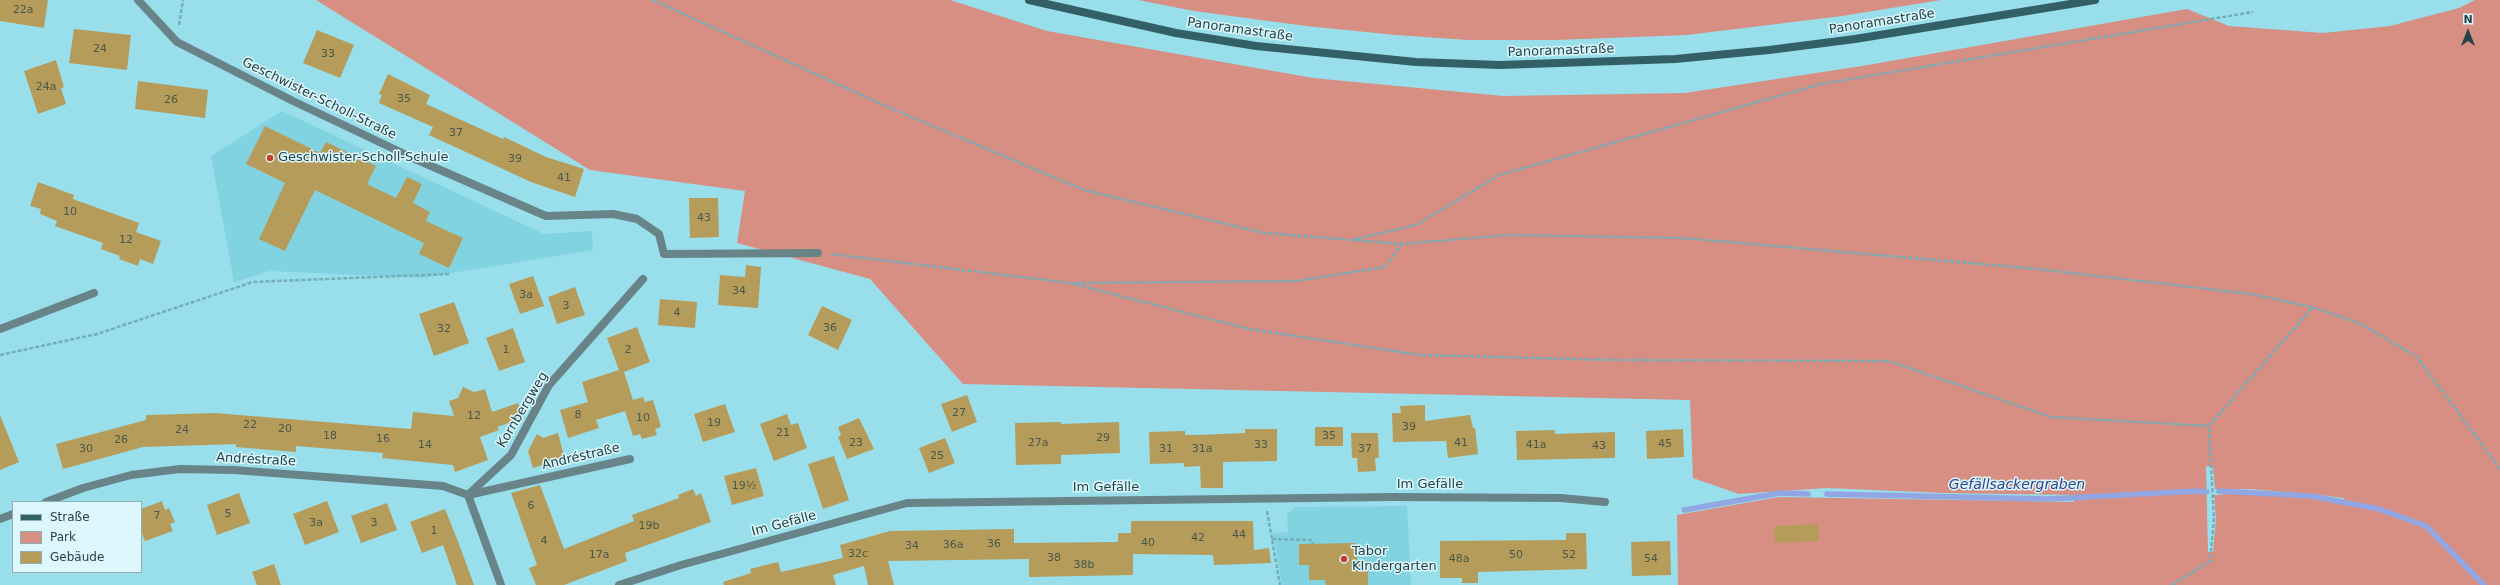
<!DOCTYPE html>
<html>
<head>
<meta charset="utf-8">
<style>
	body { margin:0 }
	#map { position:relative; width:2500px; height:585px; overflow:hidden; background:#98dfeb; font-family:"DejaVu Sans",sans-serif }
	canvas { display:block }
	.legend { position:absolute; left:12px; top:501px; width:130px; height:72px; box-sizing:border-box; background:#ddf8fd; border:1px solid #93afb4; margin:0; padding:5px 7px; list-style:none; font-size:12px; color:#244247 }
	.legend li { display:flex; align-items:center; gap:8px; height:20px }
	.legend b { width:20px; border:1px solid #93afb4 }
	.north { position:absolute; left:2448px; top:12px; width:40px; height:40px; -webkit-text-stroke:3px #ddf8fd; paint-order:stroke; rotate:0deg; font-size:11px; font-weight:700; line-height:16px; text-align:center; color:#244247 }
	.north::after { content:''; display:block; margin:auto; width:14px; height:18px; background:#244247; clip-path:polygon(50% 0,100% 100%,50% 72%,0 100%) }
</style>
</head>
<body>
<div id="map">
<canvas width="2500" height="585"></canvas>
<ul class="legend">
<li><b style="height:5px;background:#335f66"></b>Straße</li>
<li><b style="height:11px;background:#d78e83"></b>Park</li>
<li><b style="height:11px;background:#b69c5a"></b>Gebäude</li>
</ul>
<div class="north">N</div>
</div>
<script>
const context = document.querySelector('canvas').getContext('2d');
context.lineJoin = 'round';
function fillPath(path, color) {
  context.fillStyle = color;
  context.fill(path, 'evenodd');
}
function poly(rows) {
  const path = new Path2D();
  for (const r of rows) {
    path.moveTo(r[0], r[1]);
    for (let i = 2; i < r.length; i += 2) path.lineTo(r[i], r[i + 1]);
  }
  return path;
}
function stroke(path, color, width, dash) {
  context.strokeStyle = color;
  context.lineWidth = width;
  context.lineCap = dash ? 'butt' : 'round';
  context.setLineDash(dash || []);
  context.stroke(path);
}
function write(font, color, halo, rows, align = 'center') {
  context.font = font + ' "DejaVu Sans",sans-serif';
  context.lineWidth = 3;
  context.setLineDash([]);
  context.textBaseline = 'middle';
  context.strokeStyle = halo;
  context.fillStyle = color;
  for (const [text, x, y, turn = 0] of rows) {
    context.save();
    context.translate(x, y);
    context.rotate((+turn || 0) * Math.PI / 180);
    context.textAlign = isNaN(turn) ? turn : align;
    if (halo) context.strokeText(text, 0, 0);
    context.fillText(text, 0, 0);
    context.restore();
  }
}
fillPath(poly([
	[282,111,544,234,592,231,593,250,421,278,270,271,234,282,211,156],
	[1407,506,1411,585,1282,585,1273,533,1288,532,1287,514,1295,507]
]), '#81d3e1');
fillPath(poly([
	[316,0,950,0,1047,31,1313,78,1503,96,1685,93,1862,66,2187,9,2229,26,2323,33,2390,26,2459,8,2475,0,2500,0,2500,585,2486,585,2427,524,2380,507,2378,511,2425,528,2481,585,1678,585,1677,515,1779,497,2073,502,2078,495,1943,493,1827,488,1739,494,1693,478,1690,400,963,384,870,279,737,243,745,191,590,170],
	[2206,466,2213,467,2215,489,2249,489,2311,494,2344,498,2345,504,2310,498,2248,493,2214,495,2216,519,2213,552,2208,552],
	[1138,0,1941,0,1842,16,1687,35,1556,40,1467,40,1396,35,1306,26,1194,11]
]), '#d78e83');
stroke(poly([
	[2219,491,2311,496,2379,509,2426,526,2484,585],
	[1827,494,2048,499,2197,491,2207,492],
	[1684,510,1780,493,1808,494]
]), '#91a6e2', 5.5);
fillPath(poly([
	[0,0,48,0,44,28,0,21],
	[74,29,131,35,127,70,69,63],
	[317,30,354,45,340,78,303,63],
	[56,60,64,87,61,88,66,104,38,114,24,71],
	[388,74,430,95,426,104,503,139,504,137,546,157,584,169,575,197,531,182,429,135,433,127,379,103,382,95,379,94],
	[138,81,208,90,205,118,135,109],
	[265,126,320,153,326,142,376,166,367,184,396,198,407,177,422,184,413,203,430,212,426,221,463,238,449,268,419,254,424,243,315,190,285,251,259,239,285,183,246,164],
	[38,182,74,195,73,199,139,223,136,232,161,241,153,264,140,259,138,266,119,259,120,256,101,249,103,243,55,226,57,221,40,214,41,209,30,206],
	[689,198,718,198,719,237,690,238],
	[746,265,761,267,758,308,718,305,720,275,745,277],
	[533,276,544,306,520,314,509,284],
	[575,287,585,315,557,324,548,297],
	[660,299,697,302,695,328,658,325],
	[454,302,469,343,434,356,419,314],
	[822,306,852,320,838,350,808,335],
	[637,327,650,362,624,372,633,400,643,397,645,402,653,400,661,427,655,429,657,435,642,439,640,434,633,436,625,411,596,420,599,428,568,438,560,410,588,402,582,382,619,370,607,338],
	[513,328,525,362,499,371,486,338],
	[463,387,474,392,485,389,492,412,518,403,523,418,497,427,499,430,480,437,488,460,455,472,453,465,382,458,383,453,296,446,296,452,236,447,236,444,143,447,63,469,56,444,146,420,146,415,215,413,411,429,413,412,454,416,449,401,458,398],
	[967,395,977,422,952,432,941,404],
	[725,404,735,432,703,442,694,414],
	[1425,405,1425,421,1470,415,1473,428,1475,428,1478,454,1448,458,1446,441,1393,442,1392,413,1401,413,1400,406],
	[787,414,791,425,798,423,807,448,774,461,760,424],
	[0,415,19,462,0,470],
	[859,418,874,449,847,459,838,437,841,435,838,427],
	[1061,422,1061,424,1119,422,1120,453,1061,455,1061,464,1016,465,1015,423],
	[1315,427,1343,427,1343,446,1315,446],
	[1245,429,1277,429,1277,461,1223,462,1223,488,1201,488,1200,466,1184,467,1184,463,1150,464,1149,432,1185,431,1185,435,1198,435,1245,433],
	[1683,429,1684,457,1647,459,1646,431],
	[1555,430,1555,434,1615,432,1615,458,1517,460,1516,431],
	[558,433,564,456,560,457,560,459,533,468,528,451,537,434,543,438],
	[1351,433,1378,433,1379,458,1375,458,1376,471,1358,472,1357,458,1352,458],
	[945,438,955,463,929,473,919,448],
	[834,456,849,500,823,509,808,464],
	[756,468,764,496,732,505,724,476],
	[540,485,564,549,634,521,632,515,679,498,678,495,693,489,696,496,701,493,711,522,625,553,627,561,564,585,536,585,529,568,537,565,511,493],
	[239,493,250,523,217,535,207,505],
	[162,501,165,510,169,508,175,522,170,524,173,531,145,541,141,531,141,509],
	[327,501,339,532,305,545,293,514],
	[387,503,397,530,361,543,351,516],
	[445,509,459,544,474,585,457,585,443,545,422,553,410,522],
	[1131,521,1253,521,1254,550,1269,548,1271,563,1214,565,1213,555,1133,554,1133,575,1029,577,1029,559,888,561,894,585,868,585,864,566,833,575,836,585,724,585,723,582,751,573,750,569,778,562,781,572,843,558,840,545,890,531,1014,529,1014,543,1118,542,1118,533,1131,533],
	[1818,524,1819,541,1775,543,1774,526],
	[1566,533,1586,533,1587,569,1478,572,1478,583,1462,583,1462,578,1440,578,1440,541,1566,540],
	[1670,541,1671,575,1632,576,1631,542],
	[1356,543,1357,561,1368,561,1368,585,1326,585,1325,580,1309,580,1309,565,1299,565,1299,544],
	[274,564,281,585,257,585,252,572]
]), '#b69c5a');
stroke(poly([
	[653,0,888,107,1084,190,1264,233,1402,244,1508,235,1683,238,2038,269,2251,294,2312,307,2361,324,2417,357,2500,469],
	[179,25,183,0],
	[1356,239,1416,225,1499,175,1821,84,2253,12],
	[831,254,1070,283],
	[1070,283,1249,329,1420,355,1613,360,1889,361,2051,417,2209,426,2312,308],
	[1075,283,1296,281,1385,267,1402,244],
	[0,355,97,334,253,282,449,274],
	[1267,511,1280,585],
	[1272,539,1312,540,1313,544],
	[2172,585,2210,561,2214,519,2209,426]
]), '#74aeb8', 2.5, [4, 2]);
stroke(poly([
	[0,329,94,293]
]), '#688489', 8);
stroke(poly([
	[138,0,177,42,293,101,415,159,546,216,613,214,637,219,659,234,664,254,818,253],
	[469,494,511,455,549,385,643,279],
	[468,495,501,585],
	[46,502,83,488,131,475,180,469,234,470,443,486,468,495,630,459],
	[0,519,13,514],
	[619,585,681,565,907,503,1392,497,1561,498,1605,502]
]), '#688489', 8);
stroke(poly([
	[1029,0,1176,33,1256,46,1416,62,1500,65,1675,59,1769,50,1855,39,2095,0]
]), '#335f66', 8);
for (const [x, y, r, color] of [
	[270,158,4,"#c83b2f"],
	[1344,559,4,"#c83b2f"]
]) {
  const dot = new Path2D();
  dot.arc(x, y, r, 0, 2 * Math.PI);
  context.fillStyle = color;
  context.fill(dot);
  stroke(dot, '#ddf8fd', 1.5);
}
write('11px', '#48584c', null, [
	["22a",23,10],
	["24",100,49],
	["33",328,54],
	["24a",46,87],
	["35",404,99],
	["26",171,100],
	["37",456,133],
	["39",515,159],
	["41",564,178],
	["10",70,212],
	["43",704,218],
	["12",126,240],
	["34",739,291],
	["3a",526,295],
	["3",566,306],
	["4",677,313],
	["36",830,328],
	["32",444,329],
	["1",506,350],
	["2",628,350],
	["27",959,413],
	["8",578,415],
	["12",474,416],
	["10",643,418],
	["19",714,423],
	["22",250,425],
	["39",1409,427],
	["20",285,429],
	["24",182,430],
	["21",783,433],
	["18",330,436],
	["35",1329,436],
	["29",1103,438],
	["16",383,439],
	["26",121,440],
	["23",856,443],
	["27a",1038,443],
	["41",1461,443],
	["45",1665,444],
	["14",425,445],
	["33",1261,445],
	["41a",1536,445],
	["43",1599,446],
	["30",86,449],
	["31",1166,449],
	["31a",1202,449],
	["37",1365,449],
	["25",937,456],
	["19½",744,486],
	["6",531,506],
	["5",228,514],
	["7",157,516],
	["3a",316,523],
	["3",374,523],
	["19b",649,526],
	["1",434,531],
	["44",1239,535],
	["42",1198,538],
	["4",544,541],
	["40",1148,543],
	["36",994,544],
	["36a",953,545],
	["34",912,546],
	["32c",858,554],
	["17a",599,555],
	["50",1516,555],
	["52",1569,555],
	["38",1054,558],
	["48a",1459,559],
	["54",1651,559],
	["38b",1084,565]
]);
write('13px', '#244247', '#ddf8fd', [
	["Panoramastraße",1882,22,-9],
	["Panoramastraße",1240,30,8],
	["Panoramastraße",1561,51,-2],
	["Geschwister-Scholl-Straße",319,99,26],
	["Kornbergweg",523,410,-59],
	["Andréstraße",581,457,-13],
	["Andréstraße",256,460,3],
	["Im Gefälle",1430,485],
	["Im Gefälle",1106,488],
	["Im Gefälle",784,524,-15]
]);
write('13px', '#244247', '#ddf8fd', [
	["Geschwister-Scholl-Schule",278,158],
	["Tabor",1352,552],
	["KIndergarten",1352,567]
], 'left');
write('italic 14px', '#2f438a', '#ddf8fd', [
	["Gefällsackergraben",2017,485]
]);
</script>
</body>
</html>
